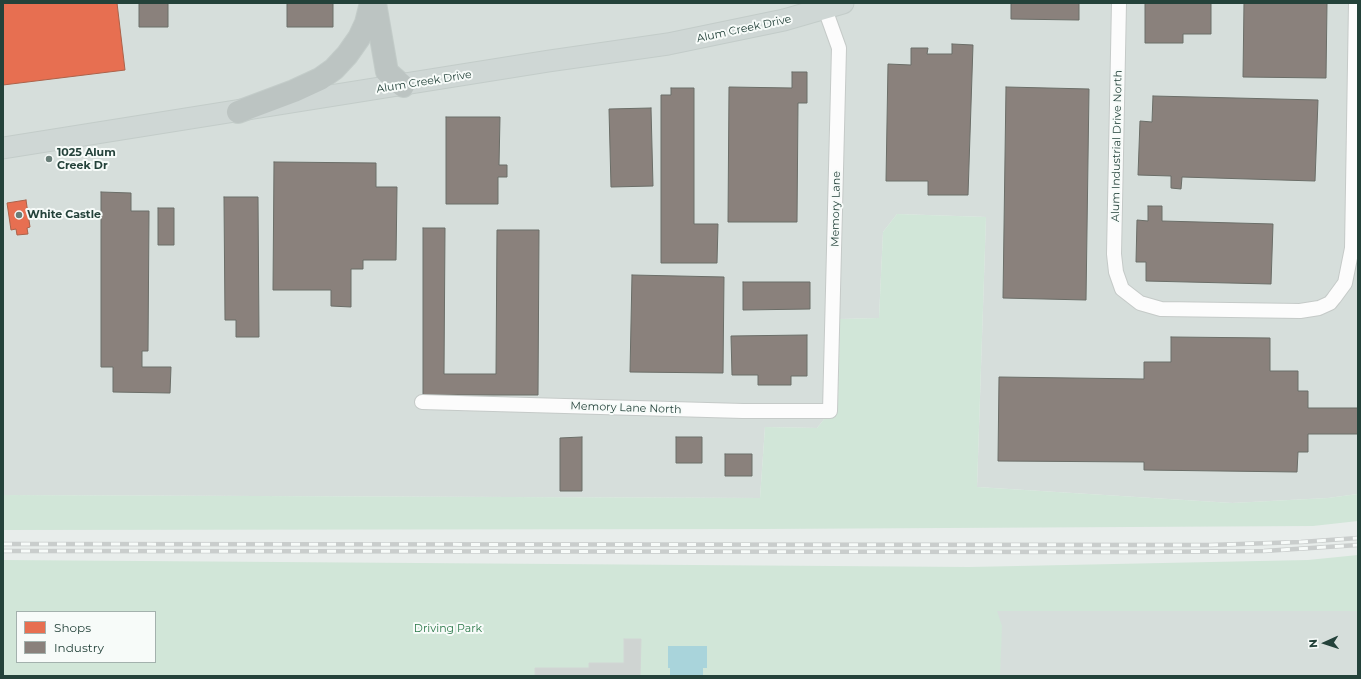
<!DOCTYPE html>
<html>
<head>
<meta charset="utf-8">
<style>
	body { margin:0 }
	#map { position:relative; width:1361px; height:679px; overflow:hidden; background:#e8edeb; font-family:Montserrat,sans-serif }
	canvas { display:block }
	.frame { position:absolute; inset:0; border:4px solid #24423a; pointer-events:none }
	.legend { position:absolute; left:16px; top:611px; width:140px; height:52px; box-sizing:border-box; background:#f7fbf9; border:1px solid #a3b1ad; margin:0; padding:5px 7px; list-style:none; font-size:12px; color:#24423a }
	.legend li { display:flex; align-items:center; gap:8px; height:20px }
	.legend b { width:20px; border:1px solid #a3b1ad }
	.north { position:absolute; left:1305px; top:623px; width:40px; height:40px; -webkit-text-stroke:3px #f7fbf9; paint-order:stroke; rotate:267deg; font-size:11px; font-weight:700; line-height:16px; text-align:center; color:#24423a }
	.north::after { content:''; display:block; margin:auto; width:14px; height:18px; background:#24423a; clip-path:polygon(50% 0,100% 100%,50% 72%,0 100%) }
</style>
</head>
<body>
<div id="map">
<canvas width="1361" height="679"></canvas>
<div class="frame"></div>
<ul class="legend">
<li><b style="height:11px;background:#e76f51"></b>Shops</li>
<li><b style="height:11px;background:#8a817c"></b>Industry</li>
</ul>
<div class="north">N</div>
</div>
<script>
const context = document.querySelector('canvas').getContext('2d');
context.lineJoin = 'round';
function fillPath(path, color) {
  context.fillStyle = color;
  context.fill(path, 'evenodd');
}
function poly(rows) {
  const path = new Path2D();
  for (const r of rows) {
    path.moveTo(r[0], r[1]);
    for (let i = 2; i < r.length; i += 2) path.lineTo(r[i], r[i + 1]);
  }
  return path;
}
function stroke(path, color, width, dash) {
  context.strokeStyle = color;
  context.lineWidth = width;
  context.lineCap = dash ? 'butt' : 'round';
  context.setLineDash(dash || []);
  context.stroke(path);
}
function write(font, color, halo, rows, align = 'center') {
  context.font = font + ' Montserrat,sans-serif';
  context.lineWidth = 4;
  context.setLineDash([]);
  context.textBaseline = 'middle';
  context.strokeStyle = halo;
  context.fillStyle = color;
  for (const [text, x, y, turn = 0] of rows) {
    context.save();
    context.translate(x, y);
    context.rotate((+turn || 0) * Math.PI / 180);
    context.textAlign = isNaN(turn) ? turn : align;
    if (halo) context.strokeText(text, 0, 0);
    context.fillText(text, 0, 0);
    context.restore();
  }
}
fillPath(poly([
	[3,3,1358,3,1358,494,1328,498,1232,503,977,487,986,217,897,214,883,232,879,318,840,319,838,402,817,428,765,427,760,498,3,495],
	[986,611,1358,611,1358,676,986,676]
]), '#d6dedb');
fillPath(poly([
	[897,214,986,217,977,487,1232,503,1328,498,1358,494,1358,521,1313,526,763,529,3,530,3,495,760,498,765,427,817,428,838,402,840,319,879,318,883,232],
	[1358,555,1358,611,997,611,1002,626,1000,676,3,676,3,560,969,567,1308,560],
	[17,612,155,612,155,662,17,662]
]), '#d1e6d8');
fillPath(poly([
	[668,646,707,646,707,668,703,668,703,676,670,676,670,668,668,668]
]), '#a9d4db');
const shops = poly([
	[3,3,117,3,125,70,3,85,3,3],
	[26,200,30,227,27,228,28,234,17,235,16,229,11,230,7,203,26,200]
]);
fillPath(shops, '#e76f51');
stroke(shops, '#ac624a', 1);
const industry = poly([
	[139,3,168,3,168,27,139,27,139,3],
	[287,3,333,3,333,27,287,27,287,3],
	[1011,3,1079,3,1079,20,1011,19,1011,3],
	[1145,3,1211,3,1211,34,1183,34,1183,43,1145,43,1145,3],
	[1244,3,1327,3,1326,78,1243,77,1244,3],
	[952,44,973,45,968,195,928,195,928,181,886,181,888,64,911,65,911,48,928,48,927,54,952,54,952,44],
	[792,72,807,72,807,103,798,103,797,222,728,222,729,87,792,88,792,72],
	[1006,87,1089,89,1086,300,1003,298,1006,87],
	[671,88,694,88,694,224,718,224,717,263,661,263,661,95,671,95,671,88],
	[1153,96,1318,100,1315,181,1182,177,1181,189,1171,188,1171,176,1138,175,1140,121,1152,122,1153,96],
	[651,108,653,186,611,187,609,109,651,108],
	[446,117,500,117,499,165,507,165,507,177,498,177,498,204,446,204,446,117],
	[274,162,376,163,376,187,397,187,396,260,363,260,363,269,351,269,351,307,331,306,331,290,273,290,274,162],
	[101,192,131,193,131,211,149,211,148,351,142,351,142,367,171,367,170,393,113,392,113,367,101,367,101,192],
	[224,197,258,197,259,337,236,337,236,320,225,320,224,197],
	[1148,206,1162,206,1162,221,1273,224,1271,284,1146,281,1146,262,1136,262,1137,220,1148,221,1148,206],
	[158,208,174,208,174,245,158,245,158,208],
	[423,228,445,228,444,374,496,374,497,230,539,230,538,395,423,395,423,228],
	[632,275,724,277,723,373,630,372,632,275],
	[743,282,810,282,810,309,743,310,743,282],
	[807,335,807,376,791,376,791,385,758,385,758,375,732,375,731,336,807,335],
	[1171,337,1270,338,1270,371,1298,371,1298,391,1308,391,1308,408,1358,408,1358,434,1308,434,1308,452,1298,452,1297,472,1144,470,1144,462,998,461,999,377,1144,379,1144,362,1171,362,1171,337],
	[582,437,582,491,560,491,560,438,582,437],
	[676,437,702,437,702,463,676,463,676,437],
	[725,454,752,454,752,476,725,476,725,454]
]);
fillPath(industry, '#8a817c');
stroke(industry, '#6b6e68', 1);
const building = poly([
	[624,639,641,639,640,676,535,676,535,668,589,668,589,663,624,663,624,639]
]);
fillPath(building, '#cfd4d2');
stroke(building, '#d1d6d4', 1);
const street = poly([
	[1119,3,1114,254,1116,272,1122,289,1140,303,1161,309,1300,311,1319,308,1330,303,1334,298,1345,283,1352,248,1356,3],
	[422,402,743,411,830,411,839,48,825,9]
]);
const primary = poly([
	[3,148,549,61,668,44,784,20,843,3]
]);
const highway = poly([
	[375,3,387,72,403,86],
	[238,112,294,91,320,79,334,69,347,55,359,38,366,23,371,3]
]);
stroke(street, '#c5cac8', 16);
stroke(primary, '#c3ccc9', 23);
stroke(highway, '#c3ccc9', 24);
stroke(street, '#fcfcfc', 14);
stroke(primary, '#cfd7d5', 21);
stroke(highway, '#bcc4c2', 22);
const rail = poly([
	[3,544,1210,545,1301,542,1358,538],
	[3,551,1142,552,1264,551,1358,545]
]);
stroke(rail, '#c9cdcc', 4.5);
stroke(rail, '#f7fbf9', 3, [9]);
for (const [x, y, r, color] of [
	[49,159,4,"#697e78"],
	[19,215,4,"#697e78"]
]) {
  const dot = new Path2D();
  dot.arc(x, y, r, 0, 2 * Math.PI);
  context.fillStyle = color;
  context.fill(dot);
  stroke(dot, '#f7fbf9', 1.5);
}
write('11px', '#24423a', '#f7fbf9', [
	["Alum Creek Drive",744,29,-12],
	["Alum Creek Drive",424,82,-9],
	["Alum Industrial Drive North",1117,146,-89],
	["Memory Lane",836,209,-89],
	["Memory Lane North",626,408,2]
]);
write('bold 11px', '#24423a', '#f7fbf9', [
	["1025 Alum",57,153],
	["Creek Dr",57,166],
	["White Castle",27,215]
], 'left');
write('11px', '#2d7a4b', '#f7fbf9', [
	["Driving Park",448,629]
]);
</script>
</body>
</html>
